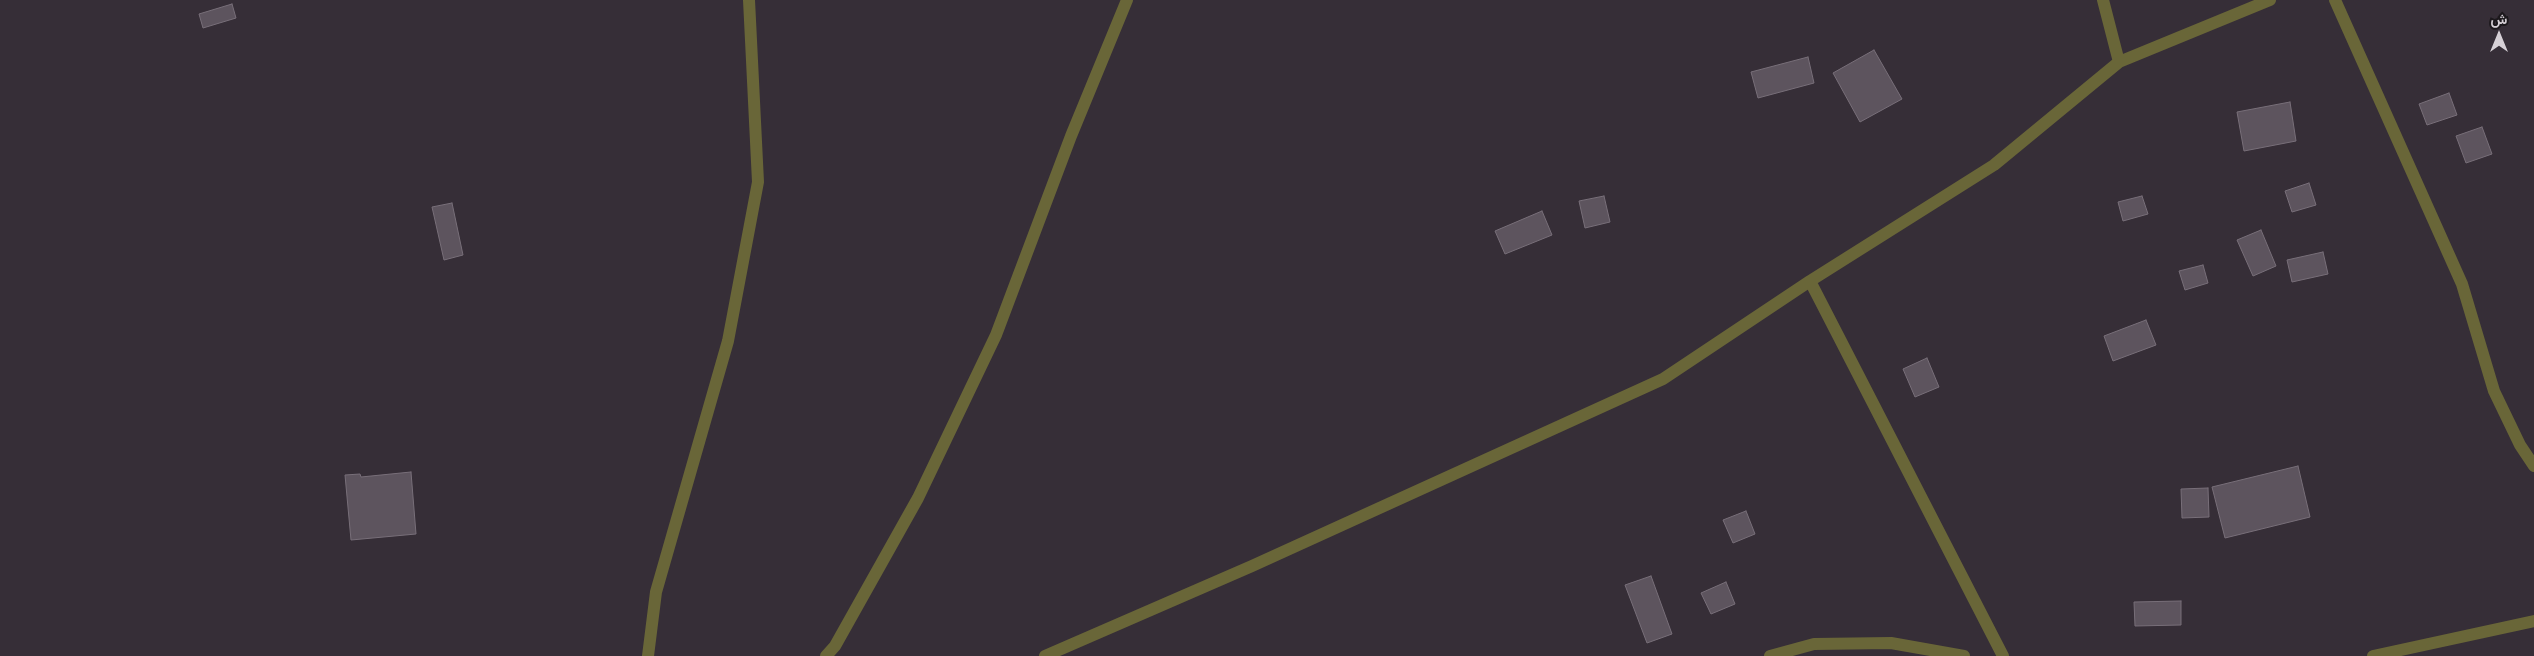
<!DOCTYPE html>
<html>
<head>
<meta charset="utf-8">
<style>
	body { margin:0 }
	#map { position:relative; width:2534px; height:656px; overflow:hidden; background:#362e37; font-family:"Varela Round",Vazirmatn,sans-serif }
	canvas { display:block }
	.north { position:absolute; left:2474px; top:10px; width:50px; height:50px; -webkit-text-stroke:4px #1c181c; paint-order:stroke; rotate:0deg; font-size:14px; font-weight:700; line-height:20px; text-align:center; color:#d6d0d6 }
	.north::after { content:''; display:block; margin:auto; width:18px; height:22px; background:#d6d0d6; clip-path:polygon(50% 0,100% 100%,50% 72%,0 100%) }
</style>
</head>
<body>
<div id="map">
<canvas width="2534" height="656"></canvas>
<div class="north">ش</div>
</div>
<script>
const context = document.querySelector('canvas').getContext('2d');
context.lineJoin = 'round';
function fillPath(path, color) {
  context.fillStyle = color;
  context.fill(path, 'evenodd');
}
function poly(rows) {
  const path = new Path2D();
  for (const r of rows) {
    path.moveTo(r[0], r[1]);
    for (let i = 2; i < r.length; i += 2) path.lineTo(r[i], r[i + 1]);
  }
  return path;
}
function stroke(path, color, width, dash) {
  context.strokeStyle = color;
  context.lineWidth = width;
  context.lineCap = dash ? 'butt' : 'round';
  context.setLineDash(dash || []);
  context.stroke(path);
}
const building = poly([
	[232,4,236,18,203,28,199,14,232,4],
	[1874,50,1902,99,1860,122,1833,73,1874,50],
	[1808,57,1814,83,1758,98,1751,72,1808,57],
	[2449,93,2457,115,2427,125,2419,104,2449,93],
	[2290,102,2296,141,2244,151,2237,112,2290,102],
	[2482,127,2492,154,2466,163,2456,136,2482,127],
	[2309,183,2316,205,2292,212,2285,191,2309,183],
	[1604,196,1610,222,1585,228,1579,201,1604,196],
	[2142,196,2148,214,2123,221,2118,202,2142,196],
	[452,203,463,255,444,260,432,207,452,203],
	[1542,211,1552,235,1505,254,1495,231,1542,211],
	[2261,230,2276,266,2253,276,2237,240,2261,230],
	[2323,252,2328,274,2292,282,2287,260,2323,252],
	[2203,265,2208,283,2185,290,2179,271,2203,265],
	[2146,320,2156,345,2113,361,2104,336,2146,320],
	[1927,358,1939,387,1915,397,1903,369,1927,358],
	[2298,466,2310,517,2225,538,2212,487,2298,466],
	[411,472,416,534,351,540,345,475,360,474,361,477,411,472],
	[2208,488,2209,517,2182,518,2181,489,2208,488],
	[1746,511,1755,534,1733,543,1723,520,1746,511],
	[1651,576,1672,634,1647,643,1625,585,1651,576],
	[1726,582,1735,604,1711,614,1701,593,1726,582],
	[2181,601,2181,625,2135,626,2134,602,2181,601]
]);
fillPath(building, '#5d545e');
stroke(building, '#786f79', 1);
stroke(poly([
	[2103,0,2119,62],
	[2335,0,2462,284,2494,391,2520,445,2534,466],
	[1810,281,2003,656],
	[648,656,656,592,728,341,758,182,749,0],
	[826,656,835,646,918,498,996,335,1071,136,1127,0],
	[1045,656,1252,566,1663,379,1810,281,1994,165,2119,62,2270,0],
	[1770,656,1814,644,1891,643,1964,656],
	[2373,656,2534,621]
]), '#696638', 12);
</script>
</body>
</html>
